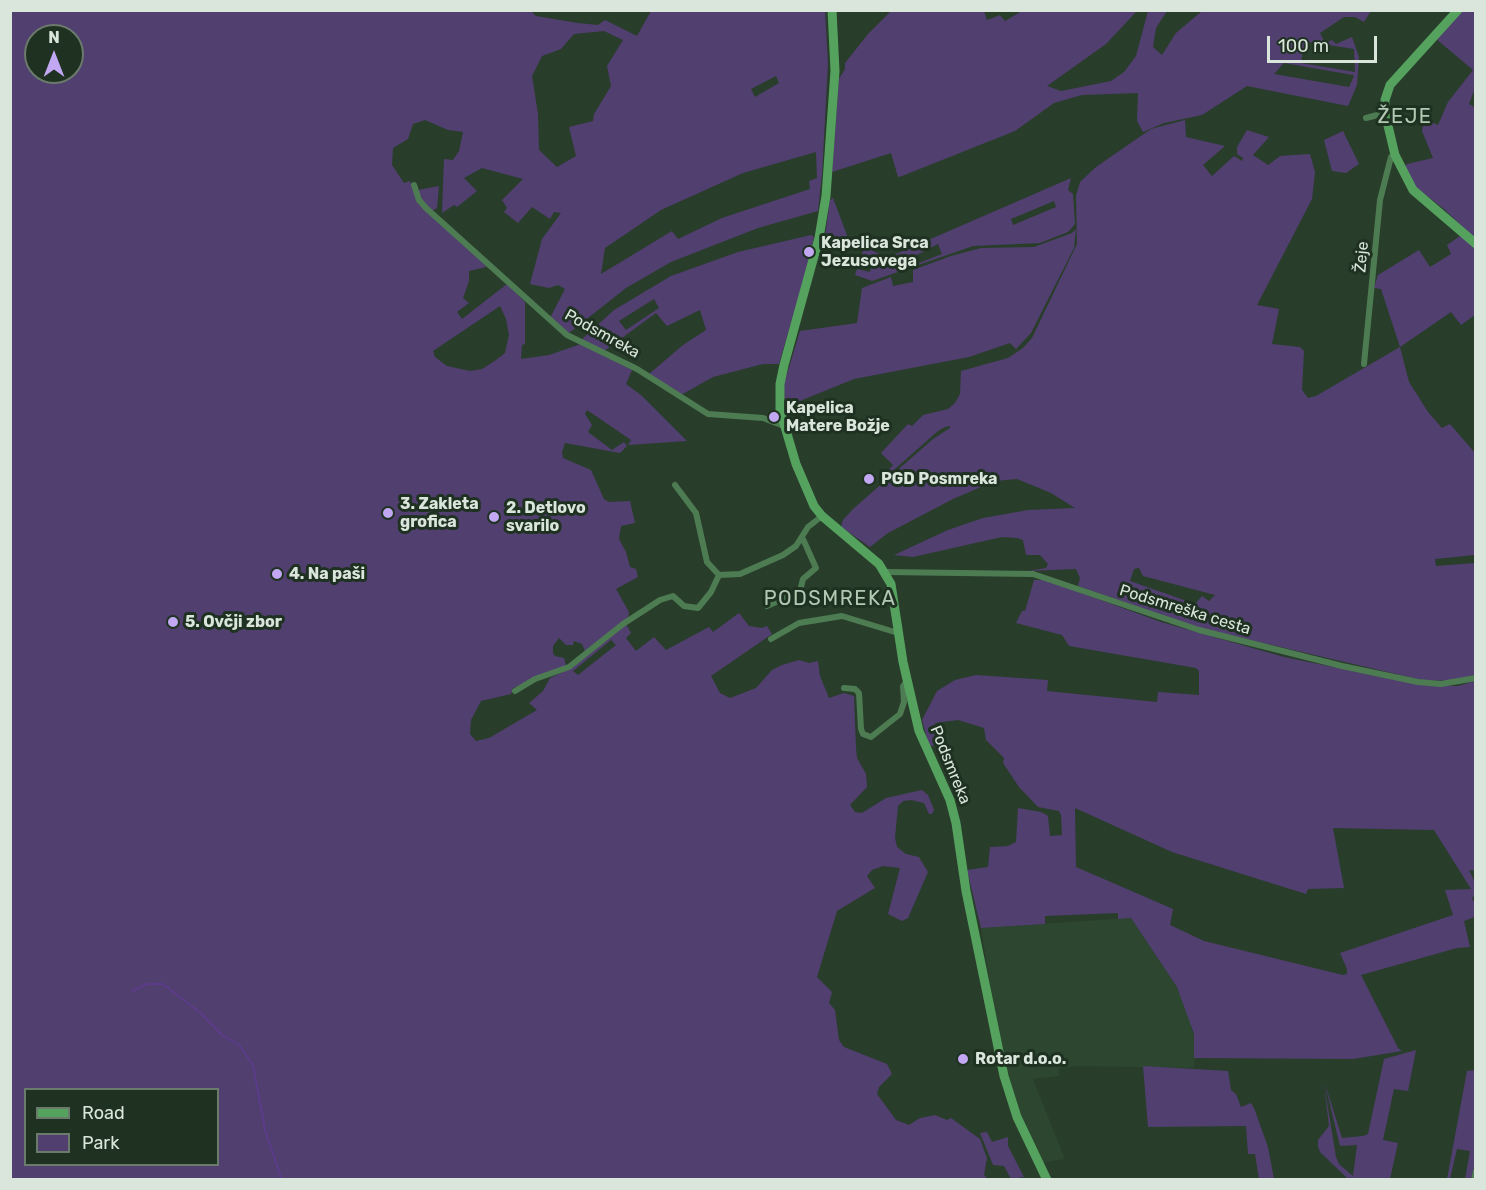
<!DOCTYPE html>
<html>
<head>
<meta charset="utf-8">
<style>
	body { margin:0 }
	#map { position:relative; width:1486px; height:1190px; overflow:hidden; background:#293d2b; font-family:Rubik,sans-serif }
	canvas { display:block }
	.frame { position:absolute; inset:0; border:12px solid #dae6db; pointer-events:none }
	.legend { position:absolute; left:24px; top:1088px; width:195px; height:78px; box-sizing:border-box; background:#1f3221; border:2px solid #6a7a6b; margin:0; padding:8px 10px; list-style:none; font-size:18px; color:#dae6db }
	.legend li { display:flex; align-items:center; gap:12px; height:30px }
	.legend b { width:30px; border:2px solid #6a7a6b }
	.north { position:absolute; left:24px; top:24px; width:60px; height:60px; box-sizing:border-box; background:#1f3221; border:2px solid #6a7a6b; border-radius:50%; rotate:0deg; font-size:16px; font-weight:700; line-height:24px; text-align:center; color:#dae6db }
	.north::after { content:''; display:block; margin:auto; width:21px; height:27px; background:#c2a8f2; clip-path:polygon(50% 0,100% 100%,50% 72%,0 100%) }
	.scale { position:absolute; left:1267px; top:36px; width:110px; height:27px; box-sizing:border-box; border:3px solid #dae6db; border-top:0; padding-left:8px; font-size:18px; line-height:21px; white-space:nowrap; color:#dae6db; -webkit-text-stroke:4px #1f3221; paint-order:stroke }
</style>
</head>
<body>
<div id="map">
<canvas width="1486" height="1190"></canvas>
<div class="frame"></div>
<ul class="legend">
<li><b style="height:8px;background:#55a25f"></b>Road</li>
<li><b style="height:16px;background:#513f70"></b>Park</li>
</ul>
<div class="north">N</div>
<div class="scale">100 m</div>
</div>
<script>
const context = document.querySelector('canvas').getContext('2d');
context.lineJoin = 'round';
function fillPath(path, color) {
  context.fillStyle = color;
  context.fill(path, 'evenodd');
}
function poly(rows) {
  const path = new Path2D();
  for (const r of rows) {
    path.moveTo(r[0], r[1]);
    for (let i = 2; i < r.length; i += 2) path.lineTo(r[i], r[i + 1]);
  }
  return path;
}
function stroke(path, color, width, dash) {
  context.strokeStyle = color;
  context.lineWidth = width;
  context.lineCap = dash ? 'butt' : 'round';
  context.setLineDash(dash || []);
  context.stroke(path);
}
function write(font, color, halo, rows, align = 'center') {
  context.font = font + ' Rubik,sans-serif';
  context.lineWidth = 6;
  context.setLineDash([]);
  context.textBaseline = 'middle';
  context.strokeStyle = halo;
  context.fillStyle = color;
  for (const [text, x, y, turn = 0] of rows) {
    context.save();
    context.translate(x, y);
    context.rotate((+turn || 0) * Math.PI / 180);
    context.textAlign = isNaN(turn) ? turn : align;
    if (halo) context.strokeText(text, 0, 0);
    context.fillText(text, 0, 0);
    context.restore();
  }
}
fillPath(poly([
	[1131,918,1177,987,1189,1016,1196,1048,1194,1068,1078,1066,1059,1068,1059,1076,1033,1079,1065,1159,1042,1163,1018,1116,1003,1064,981,928]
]), '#2c462f');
fillPath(poly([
	[530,10,536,16,578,23,598,25,605,20,637,36,651,11,825,11,828,63,822,174,818,211,758,228,671,262,626,288,569,333,550,318,565,289,558,285,549,288,530,284,542,239,561,213,554,212,550,219,532,207,518,223,504,212,507,208,502,200,523,179,482,168,464,178,477,191,457,207,454,205,442,213,444,159,453,160,459,151,463,132,448,130,425,120,413,124,408,139,393,148,392,165,404,183,410,181,417,201,485,265,486,267,469,271,469,281,463,298,469,303,457,312,462,319,507,284,525,302,525,344,522,345,521,359,549,355,581,344,632,370,626,384,641,395,687,441,628,445,631,440,587,410,585,414,592,425,588,432,612,450,624,442,627,446,620,453,565,443,562,452,563,458,591,470,604,499,609,502,630,501,635,523,621,526,619,539,626,552,630,567,636,569,638,577,616,589,629,612,628,618,585,651,582,644,574,641,573,645,566,645,559,638,553,646,553,653,555,656,564,658,566,666,513,688,511,694,481,701,471,720,470,734,476,741,489,738,537,710,529,703,543,691,550,678,570,669,626,624,631,633,626,638,636,651,654,637,666,650,709,627,713,632,739,613,749,626,762,628,767,626,772,634,711,676,720,693,730,698,756,688,772,670,782,665,799,660,809,663,818,661,820,676,829,698,844,693,854,696,856,748,857,758,866,774,867,787,850,805,855,812,862,813,886,798,922,790,928,795,934,810,932,814,929,814,924,803,911,800,903,801,898,806,895,838,897,847,906,854,919,857,928,872,908,918,902,921,888,914,900,868,883,866,872,870,867,876,875,888,837,911,817,977,832,992,829,1003,835,1010,839,1040,844,1047,887,1064,892,1074,879,1087,877,1094,896,1120,909,1125,920,1118,935,1115,947,1120,951,1118,980,1139,987,1158,984,1175,988,1179,11,1179,10,11],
	[604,31,623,40,607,66,611,86,594,114,593,121,569,127,576,156,557,167,539,150,538,114,532,76,542,56,561,49,574,34],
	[36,36,72,36,72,72,36,72],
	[776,76,779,83,755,97,751,89],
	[816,152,817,178,809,181,810,189,722,218,678,239,672,231,601,274,605,248,661,210,743,173],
	[500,306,506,319,509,335,505,353,496,360,482,369,470,371,447,366,435,357,433,351],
	[611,640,616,645,578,675,573,671],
	[26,1090,218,1090,218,1164,26,1164],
	[891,11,984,11,987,20,1000,15,1005,21,1022,11,1137,11,1106,44,1047,86,1061,91,1111,81,1124,72,1136,56,1148,11,1167,11,1156,28,1153,47,1162,55,1176,33,1202,11,1371,11,1364,22,1355,17,1344,17,1320,33,1325,43,1332,40,1336,44,1352,37,1359,57,1357,85,1348,106,1247,86,1202,115,1164,123,1143,132,1137,121,1138,93,1082,95,1054,103,1015,131,902,176,898,177,891,153,832,172,839,79,845,69,845,63,868,34],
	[1310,42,1354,49,1355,72,1301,63,1303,49],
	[1284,63,1353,75,1354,76,1349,87,1274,74],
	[1461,11,1475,11,1475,88,1469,104,1476,108,1475,239,1444,209,1415,187,1404,168,1407,164,1433,158,1422,131,1424,119,1438,125,1448,102,1473,70,1435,38],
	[1185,120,1186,137,1225,146,1203,165,1212,176,1234,156,1242,161,1243,158,1237,154,1237,147,1247,130,1269,137,1253,155,1268,165,1280,156,1310,154,1315,172,1312,199,1257,305,1279,309,1272,344,1300,347,1304,351,1302,390,1308,398,1316,396,1400,347,1381,289,1374,288,1378,275,1419,250,1430,267,1451,254,1447,245,1460,236,1475,246,1475,315,1461,325,1451,312,1400,347,1409,382,1428,412,1442,428,1450,424,1475,453,1475,555,1435,559,1436,566,1475,563,1475,675,1459,681,1422,680,1199,628,1078,586,1080,578,1076,569,1027,571,1046,568,1048,564,1040,555,1026,555,1023,540,1017,538,1002,537,913,557,894,555,948,530,983,518,1028,510,1075,508,1051,493,1017,479,995,481,953,499,888,533,870,547,841,527,843,520,853,509,933,439,950,428,950,426,945,427,938,431,887,476,886,472,893,465,881,453,908,424,912,426,923,415,948,409,955,403,960,394,961,371,1008,358,1023,348,1032,338,1077,244,1076,196,1080,182,1096,167,1151,129],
	[1139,568,1143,576,1215,595,1209,601,1202,596,1196,603,1187,605,1184,600,1130,581,1134,569],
	[1343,131,1359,164,1346,173,1332,171,1324,140],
	[1071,178,1068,190,1073,194,1075,224,1068,232,1040,243,973,246,872,281,855,275,857,269,870,272,873,262,861,259,863,250,843,240,825,237,830,200,833,198,848,238,887,258],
	[1054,201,1056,207,1013,225,1011,219],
	[938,244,942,254,909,267,901,263],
	[439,186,437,208,432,211,422,201,418,190],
	[1076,229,1074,248,1031,333,1016,349,1010,343,969,357,854,379,785,407,784,384,800,331,857,323,862,288,891,277,893,286,913,282,913,270,951,256,981,248,1034,247,1072,233],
	[811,235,814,237,805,276,779,364,763,364,713,377,681,395,649,374,683,345,706,330,700,310,667,326,656,313,604,351,581,340,614,310,671,276,738,252],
	[654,299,659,308,626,330,619,321],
	[1034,580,1046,580,1161,622,1284,657,1421,685,1458,686,1475,681,1476,871,1469,870,1475,883,1475,895,1472,898,1475,904,1475,917,1464,921,1470,947,1457,948,1361,975,1398,1048,1402,1051,1353,1059,1194,1058,1194,1034,1177,987,1131,918,1118,919,1118,913,1045,916,1045,924,981,928,967,870,988,867,990,847,1008,846,1016,842,1018,808,1041,812,1048,816,1050,836,1062,835,1061,815,1059,811,1038,807,1019,787,1003,763,1004,758,986,740,984,728,958,720,935,723,942,745,929,746,922,720,937,691,955,680,976,675,1048,680,1047,691,1157,702,1158,692,1199,695,1199,671,1196,668,1069,646,1062,635,1016,623,1022,611,1025,611],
	[1075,808,1172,852,1306,894,1308,889,1344,888,1333,828,1434,830,1471,889,1445,890,1453,915,1340,953,1347,969,1347,974,1343,975,1204,941,1170,925,1173,909,1076,867],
	[1416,1050,1408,1091,1394,1089,1383,1140,1398,1143,1390,1179,1348,1179,1320,1152,1318,1146,1318,1140,1329,1126,1324,1084,1336,1157,1339,1164,1353,1176,1357,1145,1340,1146,1325,1084,1342,1138,1363,1136,1368,1134,1384,1059],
	[1143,1066,1228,1071,1231,1090,1236,1094,1241,1107,1251,1103,1254,1108,1268,1147,1274,1179,1259,1179,1255,1154,1248,1154,1246,1126,1148,1127],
	[1475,1070,1476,1160,1471,1179,1465,1179,1470,1151,1457,1149,1450,1179,1447,1179,1467,1071],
	[987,1132,992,1142,1008,1137,1008,1146,1024,1177,1011,1179,1004,1166,993,1165,980,1133]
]), '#513f70');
stroke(poly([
	[132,991,147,984,163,984,202,1014,222,1035,239,1045,253,1065,265,1130,282,1180]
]), '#5c3c89', 2);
stroke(poly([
	[1366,118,1385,113],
	[414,185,419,200,426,208,567,335,637,369,708,414,763,418,784,426],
	[1364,364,1380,200,1391,157,1395,155],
	[675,485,696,513,707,562,719,575,740,574,783,555,796,546,808,527,822,516],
	[886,572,1033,574,1199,630,1342,666,1418,682,1441,684,1476,678],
	[767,606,800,591,803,579,816,568,803,539],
	[771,639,799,623,842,616,898,633],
	[844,688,855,689,859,693,861,729,863,734,871,737,900,714,904,702,903,686,907,681],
	[515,691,535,679,569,667,623,624,660,600,673,596,684,606,698,608,711,592,719,575],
	[1474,1180,1476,1171]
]), '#4d7c52', 6);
stroke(poly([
	[832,10,835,71,826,196,819,238,784,365,780,384,780,410,796,464,814,506,822,516,879,564,891,584,903,662,919,731,950,800,956,823,966,891,1004,1076,1017,1117,1047,1180],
	[1458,10,1390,85,1385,100,1385,113,1395,155,1413,190,1476,244]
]), '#55a25f', 9);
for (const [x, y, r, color] of [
	[809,252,6,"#c2a8f2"],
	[774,417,6,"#c2a8f2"],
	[869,479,6,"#c2a8f2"],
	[388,513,6,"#c2a8f2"],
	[494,517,6,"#c2a8f2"],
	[277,574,6,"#c2a8f2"],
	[173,622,6,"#c2a8f2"],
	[963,1059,6,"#c2a8f2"]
]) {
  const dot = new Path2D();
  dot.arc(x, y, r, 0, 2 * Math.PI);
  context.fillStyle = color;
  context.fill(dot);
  stroke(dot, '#1f3221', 2);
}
write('bold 16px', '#dae6db', '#1f3221', [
	["Kapelica Srca",821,243],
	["Jezusovega",821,261],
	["Kapelica",786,408],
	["Matere Božje",786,426],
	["PGD Posmreka",881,479],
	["3. Zakleta",400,504],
	["grofica",400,522],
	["2. Detlovo",506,508],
	["svarilo",506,526],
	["4. Na paši",289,574],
	["5. Ovčji zbor",185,622],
	["Rotar d.o.o.",975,1059]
], 'left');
write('16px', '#dae6db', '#1f3221', [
	["Žeje",1362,257,-85],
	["Podsmreka",602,334,29],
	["Podsmreška cesta",1185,610,17],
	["Podsmreka",950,765,68]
]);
context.letterSpacing = '1.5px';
write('20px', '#b2c9b3', '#1f3221', [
	["ŽEJE",1405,117],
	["PODSMREKA",830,599]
]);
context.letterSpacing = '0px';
</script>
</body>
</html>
